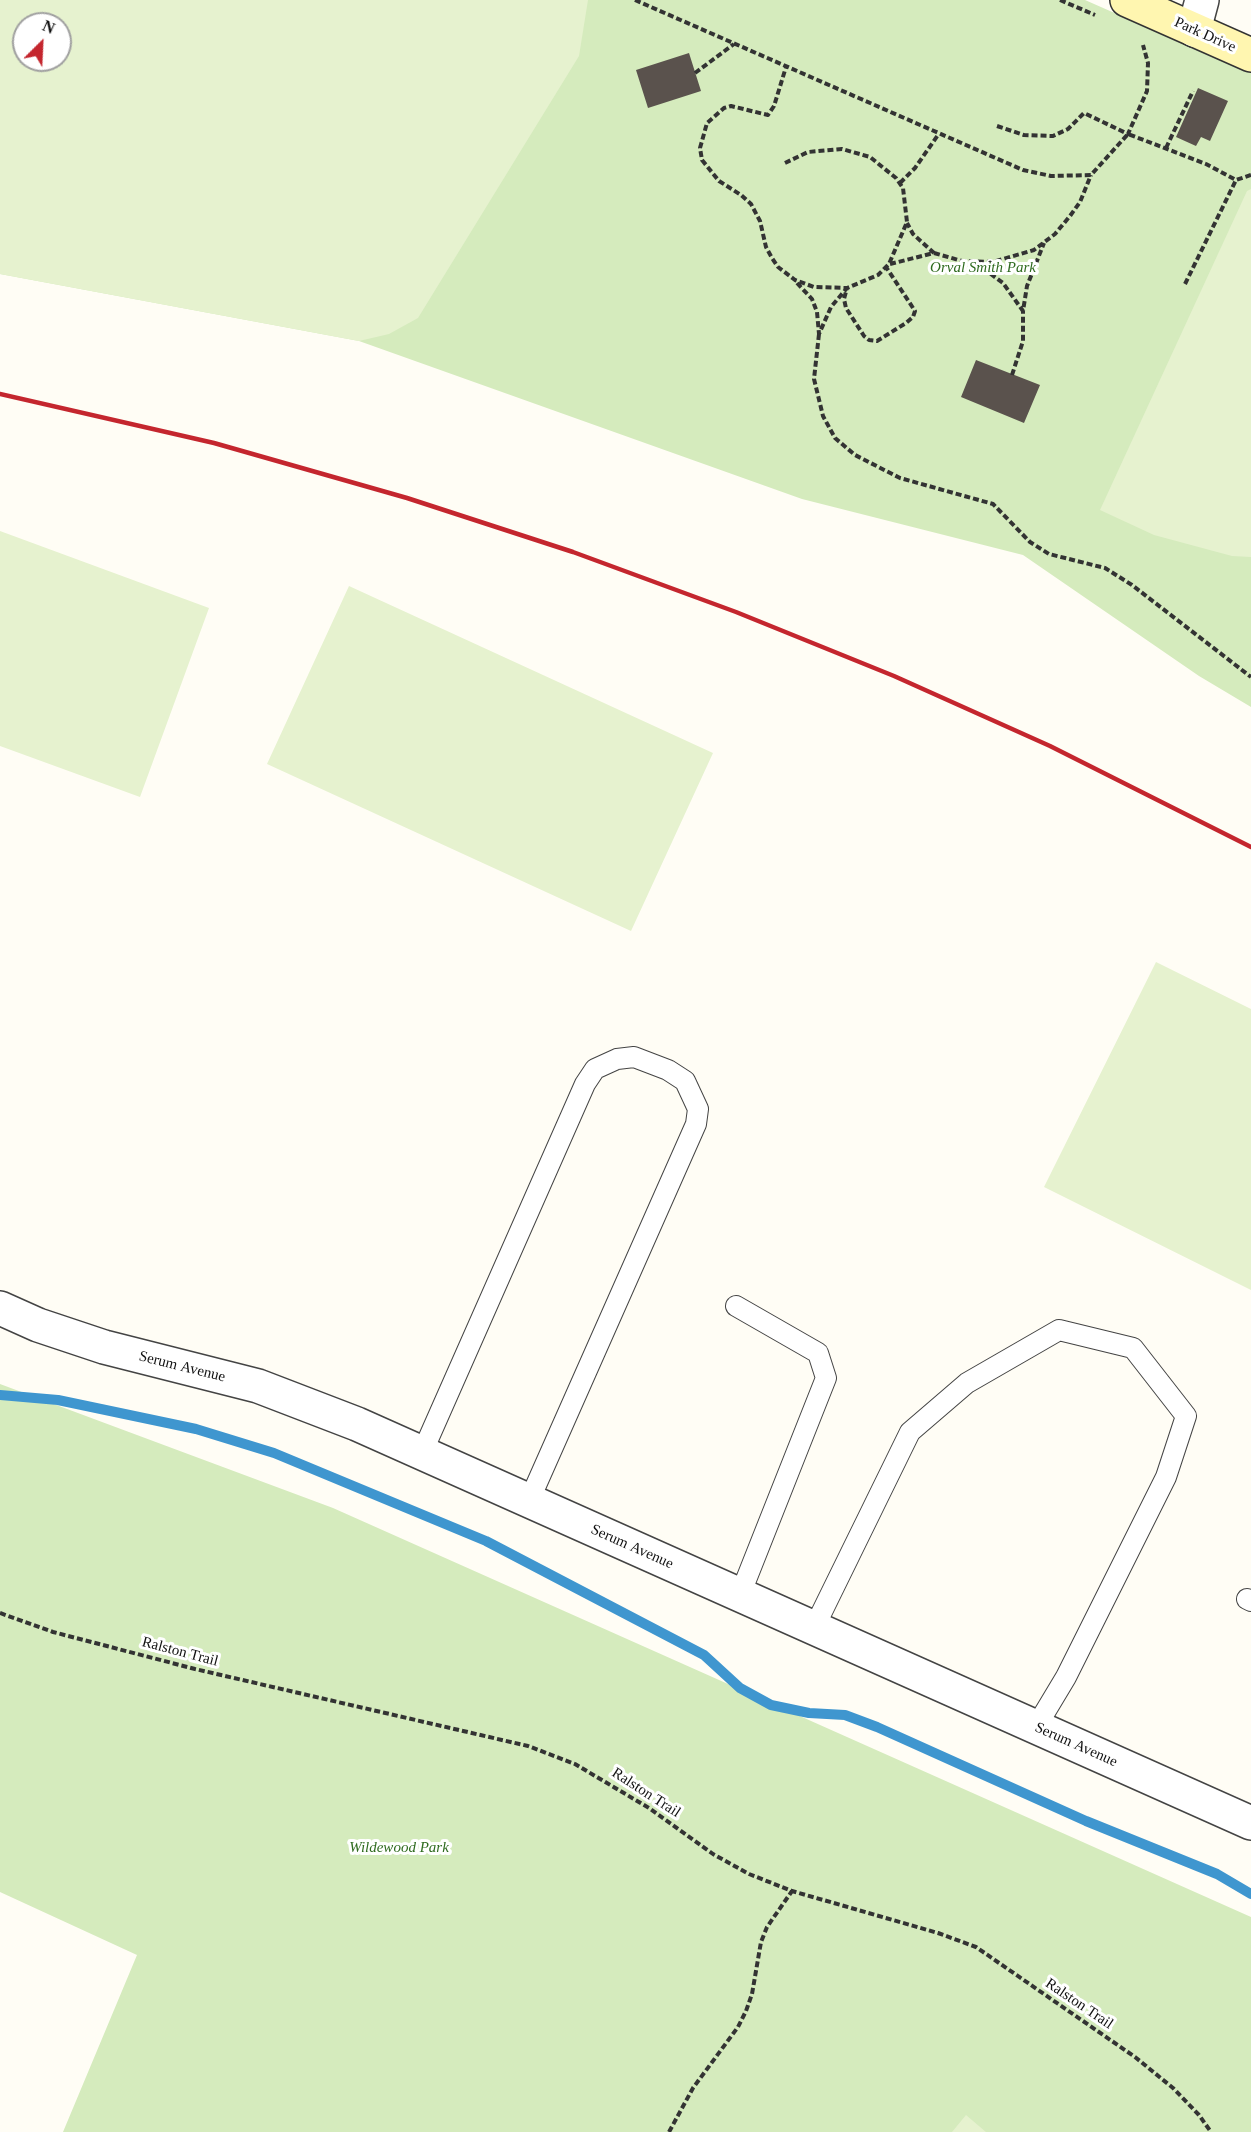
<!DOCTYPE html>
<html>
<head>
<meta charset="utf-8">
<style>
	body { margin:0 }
	#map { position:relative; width:1251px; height:2132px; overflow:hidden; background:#fffdf5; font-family:"Times New Roman",serif }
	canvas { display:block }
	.north { position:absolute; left:12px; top:12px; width:60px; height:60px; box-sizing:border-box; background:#fff; border:2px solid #a0a0a0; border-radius:50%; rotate:24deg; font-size:16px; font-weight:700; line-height:24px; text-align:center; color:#111 }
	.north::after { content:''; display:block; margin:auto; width:21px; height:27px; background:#c4262e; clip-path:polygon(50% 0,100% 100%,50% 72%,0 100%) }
</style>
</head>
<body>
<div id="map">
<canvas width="1251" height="2132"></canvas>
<div class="north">N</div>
</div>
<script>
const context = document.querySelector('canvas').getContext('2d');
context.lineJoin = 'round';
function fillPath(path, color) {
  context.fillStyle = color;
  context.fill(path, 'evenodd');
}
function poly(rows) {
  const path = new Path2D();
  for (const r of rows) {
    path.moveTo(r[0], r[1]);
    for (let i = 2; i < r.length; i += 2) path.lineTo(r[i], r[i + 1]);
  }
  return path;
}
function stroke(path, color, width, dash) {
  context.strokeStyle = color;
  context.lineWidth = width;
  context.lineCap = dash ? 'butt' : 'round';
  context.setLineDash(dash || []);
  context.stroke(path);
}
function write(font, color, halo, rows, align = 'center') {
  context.font = font + ' "Times New Roman",serif';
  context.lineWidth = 6;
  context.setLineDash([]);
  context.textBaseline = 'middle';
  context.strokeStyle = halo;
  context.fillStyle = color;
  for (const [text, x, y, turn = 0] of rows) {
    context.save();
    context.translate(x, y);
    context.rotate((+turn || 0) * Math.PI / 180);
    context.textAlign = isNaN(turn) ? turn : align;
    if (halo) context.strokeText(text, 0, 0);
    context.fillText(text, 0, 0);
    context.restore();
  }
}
fillPath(poly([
	[0,0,1085,0,1251,73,1251,707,1199,676,1023,555,802,499,359,341,0,274],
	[24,24,60,24,60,60,24,60],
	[0,1384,333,1508,1251,1917,1251,2132,63,2132,137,1955,0,1892]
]), '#d5ebbd');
fillPath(poly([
	[0,0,588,0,579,56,418,318,389,334,359,341,0,274],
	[24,24,60,24,60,60,24,60],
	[1251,189,1251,557,1232,556,1154,535,1100,510,1247,191],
	[0,531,209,608,140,797,0,746],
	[349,586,713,753,631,931,267,764],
	[1156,962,1251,1009,1251,1290,1044,1187],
	[966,2115,986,2132,952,2132]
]), '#e6f2cf');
stroke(poly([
	[0,1395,58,1400,196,1429,274,1453,486,1541,704,1655,740,1688,771,1705,809,1713,845,1715,877,1727,1086,1821,1217,1874,1251,1894]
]), '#3f96cf', 10);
fillPath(poly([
	[689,53,701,91,648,108,636,70],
	[1198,88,1228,101,1210,141,1201,137,1196,146,1176,137],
	[976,360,1040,385,1024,423,961,397]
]), '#5a524d');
const lane = poly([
	[736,1306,818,1353,826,1378,740,1595],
	[422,1453,585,1084,595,1069,617,1059,634,1057,668,1070,685,1081,698,1109,696,1124,529,1501],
	[1247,1599,1251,1601],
	[814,1628,910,1432,967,1383,1059,1330,1133,1348,1186,1416,1166,1477,1066,1677,1036,1727]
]);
const street = poly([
	[1194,30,1202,0],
	[0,1308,38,1325,104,1347,258,1386,357,1424,1251,1823]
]);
const secondary = poly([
	[1127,0,1251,55]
]);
stroke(lane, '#444', 22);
stroke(street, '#444', 36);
stroke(secondary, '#333', 36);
stroke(poly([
	[635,0,1023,170,1051,176,1091,175,1128,134,1206,164,1236,180,1251,175],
	[1060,0,1095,15],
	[695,73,734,44],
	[997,126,1024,135,1053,136,1068,129,1084,113,1128,134,1147,91,1148,63,1143,45],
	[1166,148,1193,91],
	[785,163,808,152,842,149,870,157,896,178,903,188,907,222,889,264,878,275,847,288,814,287,795,280,778,267,772,258,766,247,760,221,751,204,741,195,719,181,702,160,700,148,707,123,724,108,731,106,768,115,774,106,786,67],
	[900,183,915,168,938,135],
	[934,253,962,261,993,262,1034,250,1055,234,1070,216,1080,202,1091,175],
	[976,263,1003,283,1023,311,1027,286,1044,243],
	[890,264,934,253,913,234,907,223],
	[797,283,812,299,817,312,819,334,831,307,847,288,844,299,846,308,864,336,869,340,877,341,906,323,913,317,915,311,886,267],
	[1185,284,1236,180],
	[819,334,814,379,823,416,835,438,855,455,900,478,993,504,1030,542,1049,554,1105,568,1132,585,1251,677],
	[1012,375,1023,341,1023,311],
	[0,1613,53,1632,195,1669,528,1746,575,1764,649,1808,713,1854,749,1874,792,1891,938,1933,976,1947,1135,2057,1173,2088,1199,2115,1211,2132],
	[669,2132,693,2088,738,2027,746,2011,752,1994,761,1942,767,1927,792,1891]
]), '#333', 4, [6, 3]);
stroke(lane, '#fff', 20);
stroke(street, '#fff', 33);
stroke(secondary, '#fff6b0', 33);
stroke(poly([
	[0,394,214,443,407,498,573,552,736,612,894,676,1050,746,1251,847]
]), '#c4262e', 4.5);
write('15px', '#111', '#fff', [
	["Park Drive",1205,35,24],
	["Serum Avenue",182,1367,14],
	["Serum Avenue",632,1547,24],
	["Ralston Trail",180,1652,15],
	["Serum Avenue",1076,1745,24],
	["Ralston Trail",646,1793,33],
	["Ralston Trail",1079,2004,34]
]);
write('italic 15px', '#2f6b1f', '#fff', [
	["Orval Smith Park",983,268],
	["Wildewood Park",399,1848]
]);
</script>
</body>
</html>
